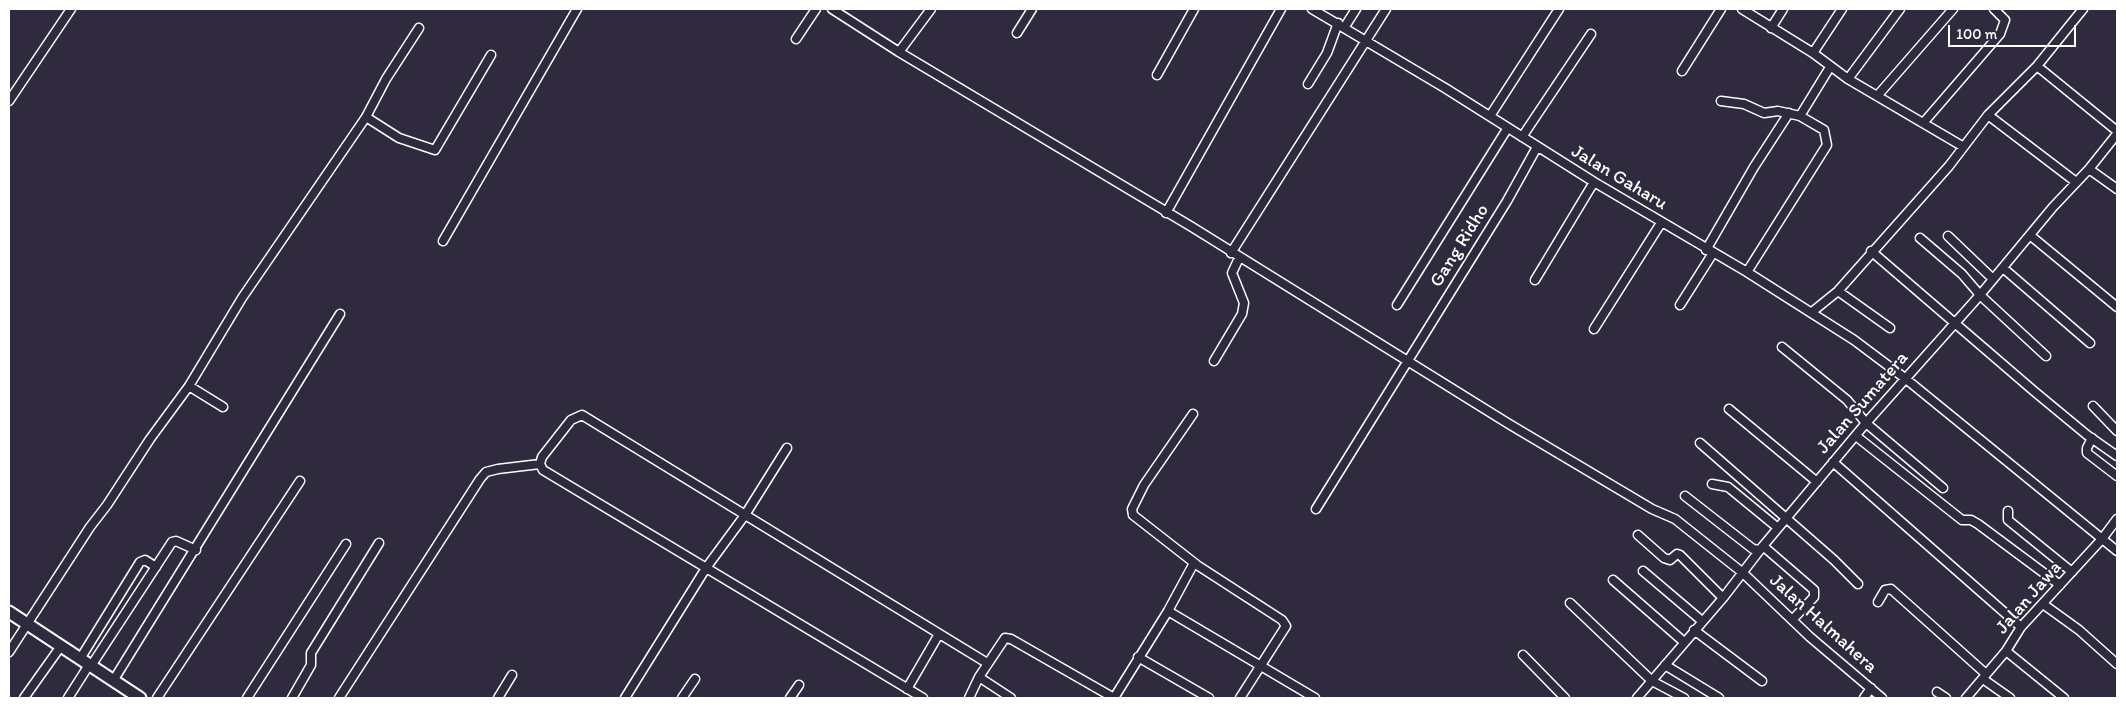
<!DOCTYPE html>
<html>
<head>
<meta charset="utf-8">
<style>
	body { margin:0 }
	#map { position:relative; width:2126px; height:707px; overflow:hidden; background:#2f2a3d; font-family:Itim,sans-serif }
	canvas { display:block }
	.frame { position:absolute; inset:0; border:10px solid #fff; pointer-events:none }
	.scale { position:absolute; left:1948px; top:25px; width:128px; height:22px; box-sizing:border-box; border:2px solid #fff; border-top:0; padding-left:6px; font-size:15px; line-height:18px; white-space:nowrap; color:#fff; -webkit-text-stroke:4px #2f2a3d; paint-order:stroke }
</style>
</head>
<body>
<div id="map">
<canvas width="2126" height="707"></canvas>
<div class="frame"></div>
<div class="scale">100 m</div>
</div>
<script>
const context = document.querySelector('canvas').getContext('2d');
context.lineJoin = 'round';
function poly(rows) {
  const path = new Path2D();
  for (const r of rows) {
    path.moveTo(r[0], r[1]);
    for (let i = 2; i < r.length; i += 2) path.lineTo(r[i], r[i + 1]);
  }
  return path;
}
function stroke(path, color, width, dash) {
  context.strokeStyle = color;
  context.lineWidth = width;
  context.lineCap = dash ? 'butt' : 'round';
  context.setLineDash(dash || []);
  context.stroke(path);
}
function write(font, color, halo, rows, align = 'center') {
  context.font = font + ' Itim,sans-serif';
  context.lineWidth = 4;
  context.setLineDash([]);
  context.textBaseline = 'middle';
  context.strokeStyle = halo;
  context.fillStyle = color;
  for (const [text, x, y, turn = 0] of rows) {
    context.save();
    context.translate(x, y);
    context.rotate((+turn || 0) * Math.PI / 180);
    context.textAlign = isNaN(turn) ? turn : align;
    if (halo) context.strokeText(text, 0, 0);
    context.fillText(text, 0, 0);
    context.restore();
  }
}
const street = poly([
	[832,9,899,52,1192,227,1509,424,1652,509,1675,519,1743,573,1810,637,1882,698],
	[1312,9,1445,88,1594,182,1747,272,1854,340,1906,379,2117,551],
	[1742,9,1813,53,1848,79,1962,146],
	[1344,28,1356,9],
	[1771,28,1783,9],
	[1017,33,1032,9],
	[796,39,816,9],
	[899,52,931,9],
	[1813,53,1842,9],
	[2037,66,2117,131],
	[1682,71,1721,9],
	[1157,75,1194,9],
	[1848,79,1900,9],
	[1308,84,1327,53,1338,23],
	[1878,95,1953,9],
	[9,101,71,9],
	[1721,101,1744,104,1764,113,1778,111,1800,116,1830,67],
	[1988,115,2037,66,2083,9],
	[1490,116,1559,9],
	[366,117,399,138,435,150,491,55],
	[1924,122,2000,34,2005,20,1994,9],
	[1522,137,1591,34],
	[2089,169,2117,189],
	[1166,213,1281,9],
	[1948,236,1993,279],
	[2031,236,2117,307],
	[1920,238,1962,274,1980,295,2046,356],
	[443,241,577,9],
	[1706,250,1754,167,1789,113],
	[1871,251,2035,392,2087,435,2117,456],
	[1231,253,1386,9],
	[2003,268,2090,343],
	[1747,272,1827,145,1824,130,1800,116],
	[1535,280,1594,182],
	[1838,291,1890,328],
	[1397,305,1507,129],
	[1680,305,1713,253],
	[1812,312,1838,291,1949,166,1988,115,2076,182],
	[1594,329,1661,223],
	[1782,347,1847,400,1866,423,1943,488],
	[1214,361,1242,314,1244,303,1232,273,1239,258],
	[189,386,223,407],
	[2093,406,2117,431],
	[1729,409,1817,482],
	[1193,414,1144,485,1132,509,1133,515,1197,565,1282,620,1286,626,1240,698],
	[1856,436,1962,520,1971,520,1978,524,2060,585],
	[2092,438,2087,448,2087,453,2117,476],
	[1700,443,1834,560,1858,584],
	[1833,462,2021,627],
	[1712,484,1728,487,1778,528],
	[1685,496,1753,549,1760,550],
	[1316,509,1507,201,1537,147],
	[2008,511,2008,520,2072,572],
	[1638,535,1664,558,1670,560,1677,554,1680,555,1723,598],
	[1763,546,1814,590,1814,597,1793,619],
	[1643,571,1702,621],
	[1613,580,1684,642],
	[1878,602,1885,590,1891,589,1986,674],
	[1570,603,1652,681,1684,698],
	[2043,604,2079,630,2117,664],
	[1168,611,1315,698],
	[1694,630,1762,681],
	[2006,651,2064,698],
	[9,652,90,527,107,505,150,439,189,386,242,298,366,117,386,79,419,28],
	[1523,655,1565,698],
	[1138,657,1209,698],
	[80,659,140,562,145,560,156,567],
	[1665,665,1719,698],
	[91,666,172,542,176,541,196,550],
	[979,677,1011,698],
	[1983,679,2010,698],
	[113,681,340,314],
	[907,689,939,634],
	[1937,692,1946,698],
	[24,698,61,646],
	[68,698,89,665],
	[157,698,300,481],
	[247,698,346,544],
	[292,698,311,665,311,653,379,543],
	[339,698,480,479,486,472,498,469,540,464],
	[498,698,512,675],
	[625,698,706,568,745,515,787,448],
	[682,698,695,679],
	[790,698,799,685],
	[923,698,543,470,540,464,542,457,571,420,582,415,987,663],
	[969,698,979,677,1005,638,1011,639,1114,698,1168,611,1194,563],
	[1637,698,1723,598,1763,546,1866,423,1980,295,2053,207,2089,169,2117,134],
	[1864,698,1871,688],
	[1966,698,2006,651,2021,627,2102,539,2117,519]
]);
const secondary = poly([
	[9,612,140,698]
]);
stroke(street, '#fff', 11);
stroke(secondary, '#fff', 15);
stroke(street, '#2f2a3d', 8);
stroke(secondary, '#2f2a3d', 11);
write('19px', '#fff', '#2f2a3d', [
	["Jalan Gaharu",1619,178,31],
	["Gang Ridho",1460,246,-58],
	["Jalan Sumatera",1863,403,-49],
	["Jalan Jawa",2029,598,-49],
	["Jalan Halmahera",1823,624,42]
]);
</script>
</body>
</html>
